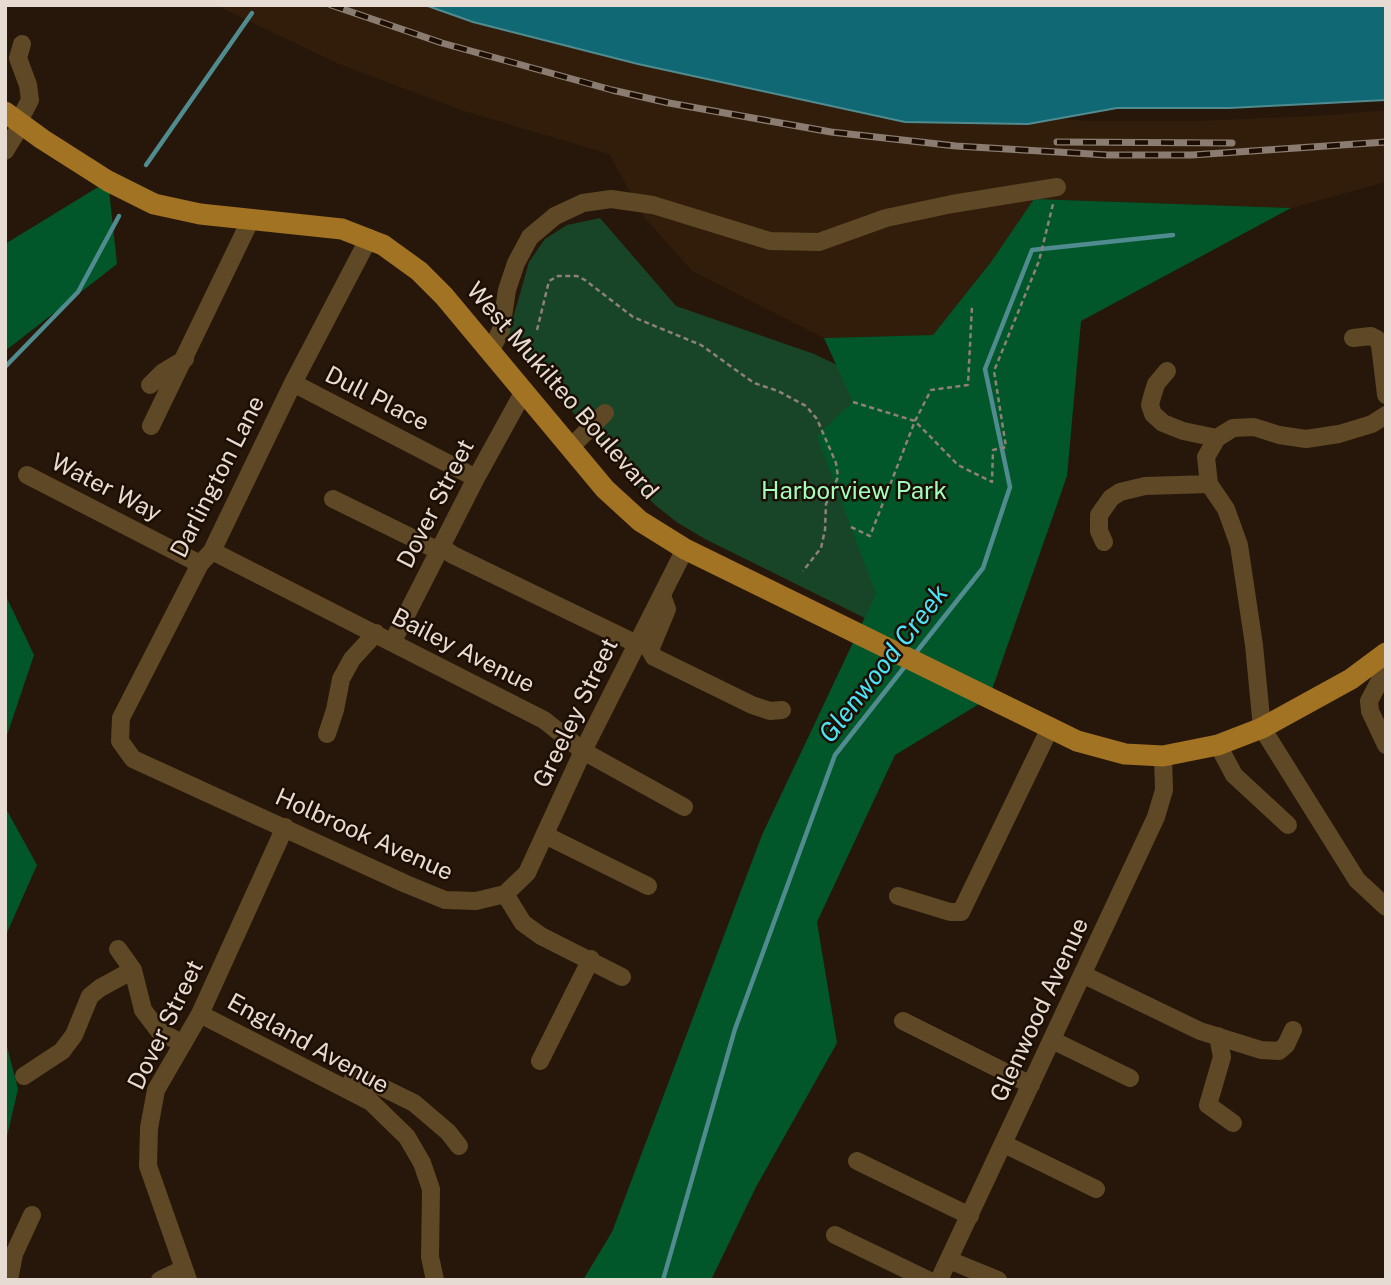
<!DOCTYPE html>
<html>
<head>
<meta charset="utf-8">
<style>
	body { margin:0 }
	#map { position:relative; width:1391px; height:1285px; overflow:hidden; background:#27170a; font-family:"Public Sans",sans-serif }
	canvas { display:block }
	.frame { position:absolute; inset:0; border:7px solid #e7dcd3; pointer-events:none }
</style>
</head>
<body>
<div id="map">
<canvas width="1391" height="1285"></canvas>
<div class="frame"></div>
</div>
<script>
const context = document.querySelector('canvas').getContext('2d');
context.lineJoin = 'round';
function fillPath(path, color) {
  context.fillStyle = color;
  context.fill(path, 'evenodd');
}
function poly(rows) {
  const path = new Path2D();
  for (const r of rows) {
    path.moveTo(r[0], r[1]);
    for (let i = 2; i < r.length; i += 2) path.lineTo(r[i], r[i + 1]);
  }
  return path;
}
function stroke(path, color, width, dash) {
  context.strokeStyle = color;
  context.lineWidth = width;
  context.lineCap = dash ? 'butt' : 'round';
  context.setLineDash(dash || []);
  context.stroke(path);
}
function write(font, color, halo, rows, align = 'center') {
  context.font = font + ' "Public Sans",sans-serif';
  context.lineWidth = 5;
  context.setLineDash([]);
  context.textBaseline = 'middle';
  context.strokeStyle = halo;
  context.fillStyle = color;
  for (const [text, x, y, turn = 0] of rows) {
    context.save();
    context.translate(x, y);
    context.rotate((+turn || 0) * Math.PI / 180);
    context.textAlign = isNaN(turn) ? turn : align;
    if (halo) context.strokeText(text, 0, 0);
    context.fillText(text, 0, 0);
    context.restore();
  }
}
fillPath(poly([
	[215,5,473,5,888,103,1085,121,1199,121,1332,115,1386,110,1386,182,1291,208,1034,199,991,262,933,335,824,338,692,271,644,217,609,154,464,111,339,64]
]), '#321d0b');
fillPath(poly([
	[600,218,676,306,814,354,1001,442,889,630,705,539,678,523,655,505,628,477,508,336,529,262,545,239,567,225]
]), '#184528');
fillPath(poly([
	[108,181,117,264,5,351,5,244],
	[1034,199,1291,208,1081,321,1067,476,989,698,895,755,817,922,837,1043,756,1187,711,1280,583,1280,612,1232,762,835,876,594,817,436,853,402,824,338,933,335,991,262],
	[5,594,34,655,5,741],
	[5,807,37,865,5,937],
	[5,1039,18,1089,5,1145]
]), '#02572a');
const water = poly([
	[425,5,1386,5,1386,100,1229,108,1117,108,1028,124,905,122,638,64,473,22,425,5]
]);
fillPath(water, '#0f6873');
stroke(water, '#508b90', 2);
stroke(poly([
	[146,165,252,13],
	[5,367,78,292,119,216],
	[914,655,983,568,1010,487,985,369,1032,250,1173,235],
	[663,1280,735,1029,835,755,906,665]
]), '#508b90', 4.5);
stroke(poly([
	[537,330,549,281,558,276,577,276,585,280,633,317,701,345,754,383,778,391,806,406,817,419,836,463,838,477,826,504,825,530,821,548,803,571],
	[853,402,915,421,958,465,992,482,993,450,1006,447,994,371,1039,261,1053,204],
	[851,527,870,536,915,421,931,390,968,385,972,306]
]), '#8e8176', 2.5, [5, 3.5]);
stroke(poly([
	[18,123,30,100,28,85,18,58,22,44],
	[5,151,21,125],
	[369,238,293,383,212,551,200,564,121,718,120,741,133,759,406,884,445,900,476,901,505,894,523,923,541,936,622,977],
	[1353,338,1371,336,1377,339,1380,345,1386,395],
	[491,350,501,330,507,290,516,263,530,237,555,216,583,203,611,199,653,205,770,241,819,242,886,218,952,204,1057,187],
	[1167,371,1156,384,1152,397,1150,405,1153,414,1163,423,1183,431,1217,438],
	[293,383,476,478],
	[150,385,162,373,185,359],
	[1386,415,1372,424,1339,434,1306,439,1279,435,1254,427,1233,428,1217,438,1206,457,1209,484,1226,509,1239,545,1254,645,1262,728,1357,880,1386,907],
	[151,426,251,219],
	[571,447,605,413],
	[27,475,200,564],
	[333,499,439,551],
	[1104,542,1099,531,1099,515,1111,498,1120,492,1145,486,1209,484],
	[441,547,453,555,637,644],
	[212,551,544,720,583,751,684,807],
	[663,598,667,609,650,650,654,657,752,705,770,711,782,710],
	[393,641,476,478,524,391],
	[1386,669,1369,701,1370,711,1386,745],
	[327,734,335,710,341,679,352,659,376,633],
	[1218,745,1234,775,1288,825],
	[545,835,648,886],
	[505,894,527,873,583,751,685,549],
	[898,896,950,912,961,912,1050,728],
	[118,949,133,970,143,1010,159,1031,183,1044],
	[1084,975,1200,1031,1261,1050,1279,1051,1286,1045,1293,1030],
	[200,1014,371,1102,407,1137,422,1163,431,1189,430,1257,435,1280],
	[903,1021,1031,1085],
	[1218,1036,1222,1057,1208,1105,1233,1123],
	[1052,1040,1130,1078],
	[540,1061,591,959],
	[24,1076,62,1051,74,1035,90,996,100,988,133,970],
	[348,1089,354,1077,361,1077,414,1103,448,1132,459,1146],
	[1004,1144,1096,1189],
	[857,1161,970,1216],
	[835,1235,928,1280],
	[949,1260,998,1280],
	[9,1280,14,1254,32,1215],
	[160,1280,183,1269],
	[188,1280,148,1166,149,1128,156,1090,200,1014,285,827],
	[939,1280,1156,817,1164,790,1163,756]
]), '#5e4825', 18);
stroke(poly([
	[5,112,42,139,108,181,154,204,200,214,342,229,383,245,419,271,444,296,605,489,640,521,685,549,1077,741,1125,754,1163,756,1218,745,1262,728,1351,679,1386,653]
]), '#a17322', 21);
const rail = poly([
	[331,5,442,43,612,90,669,103,831,132,956,146,1108,155,1192,155,1386,142],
	[1057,142,1232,143]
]);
stroke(rail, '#8a7c71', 7);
stroke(rail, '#1d0e03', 4.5, [13]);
write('24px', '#e7dcd3', '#1d0e03', [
	["West Mukilteo Boulevard",562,391,49],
	["Dull Place",377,399,27],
	["Darlington Lane",218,477,-63],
	["Water Way",106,488,27],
	["Dover Street",436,504,-63],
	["Bailey Avenue",463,651,27],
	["Greeley Street",576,713,-64],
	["Holbrook Avenue",364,835,24],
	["Glenwood Avenue",1040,1010,-65],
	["Dover Street",166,1025,-64],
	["England Avenue",308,1044,29]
]);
write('24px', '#a0fdbb', '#1d0e03', [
	["Harborview Park",854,492]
]);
write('italic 26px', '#4be3f8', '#1d0e03', [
	["Glenwood Creek",884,664,-52]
]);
</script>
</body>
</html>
